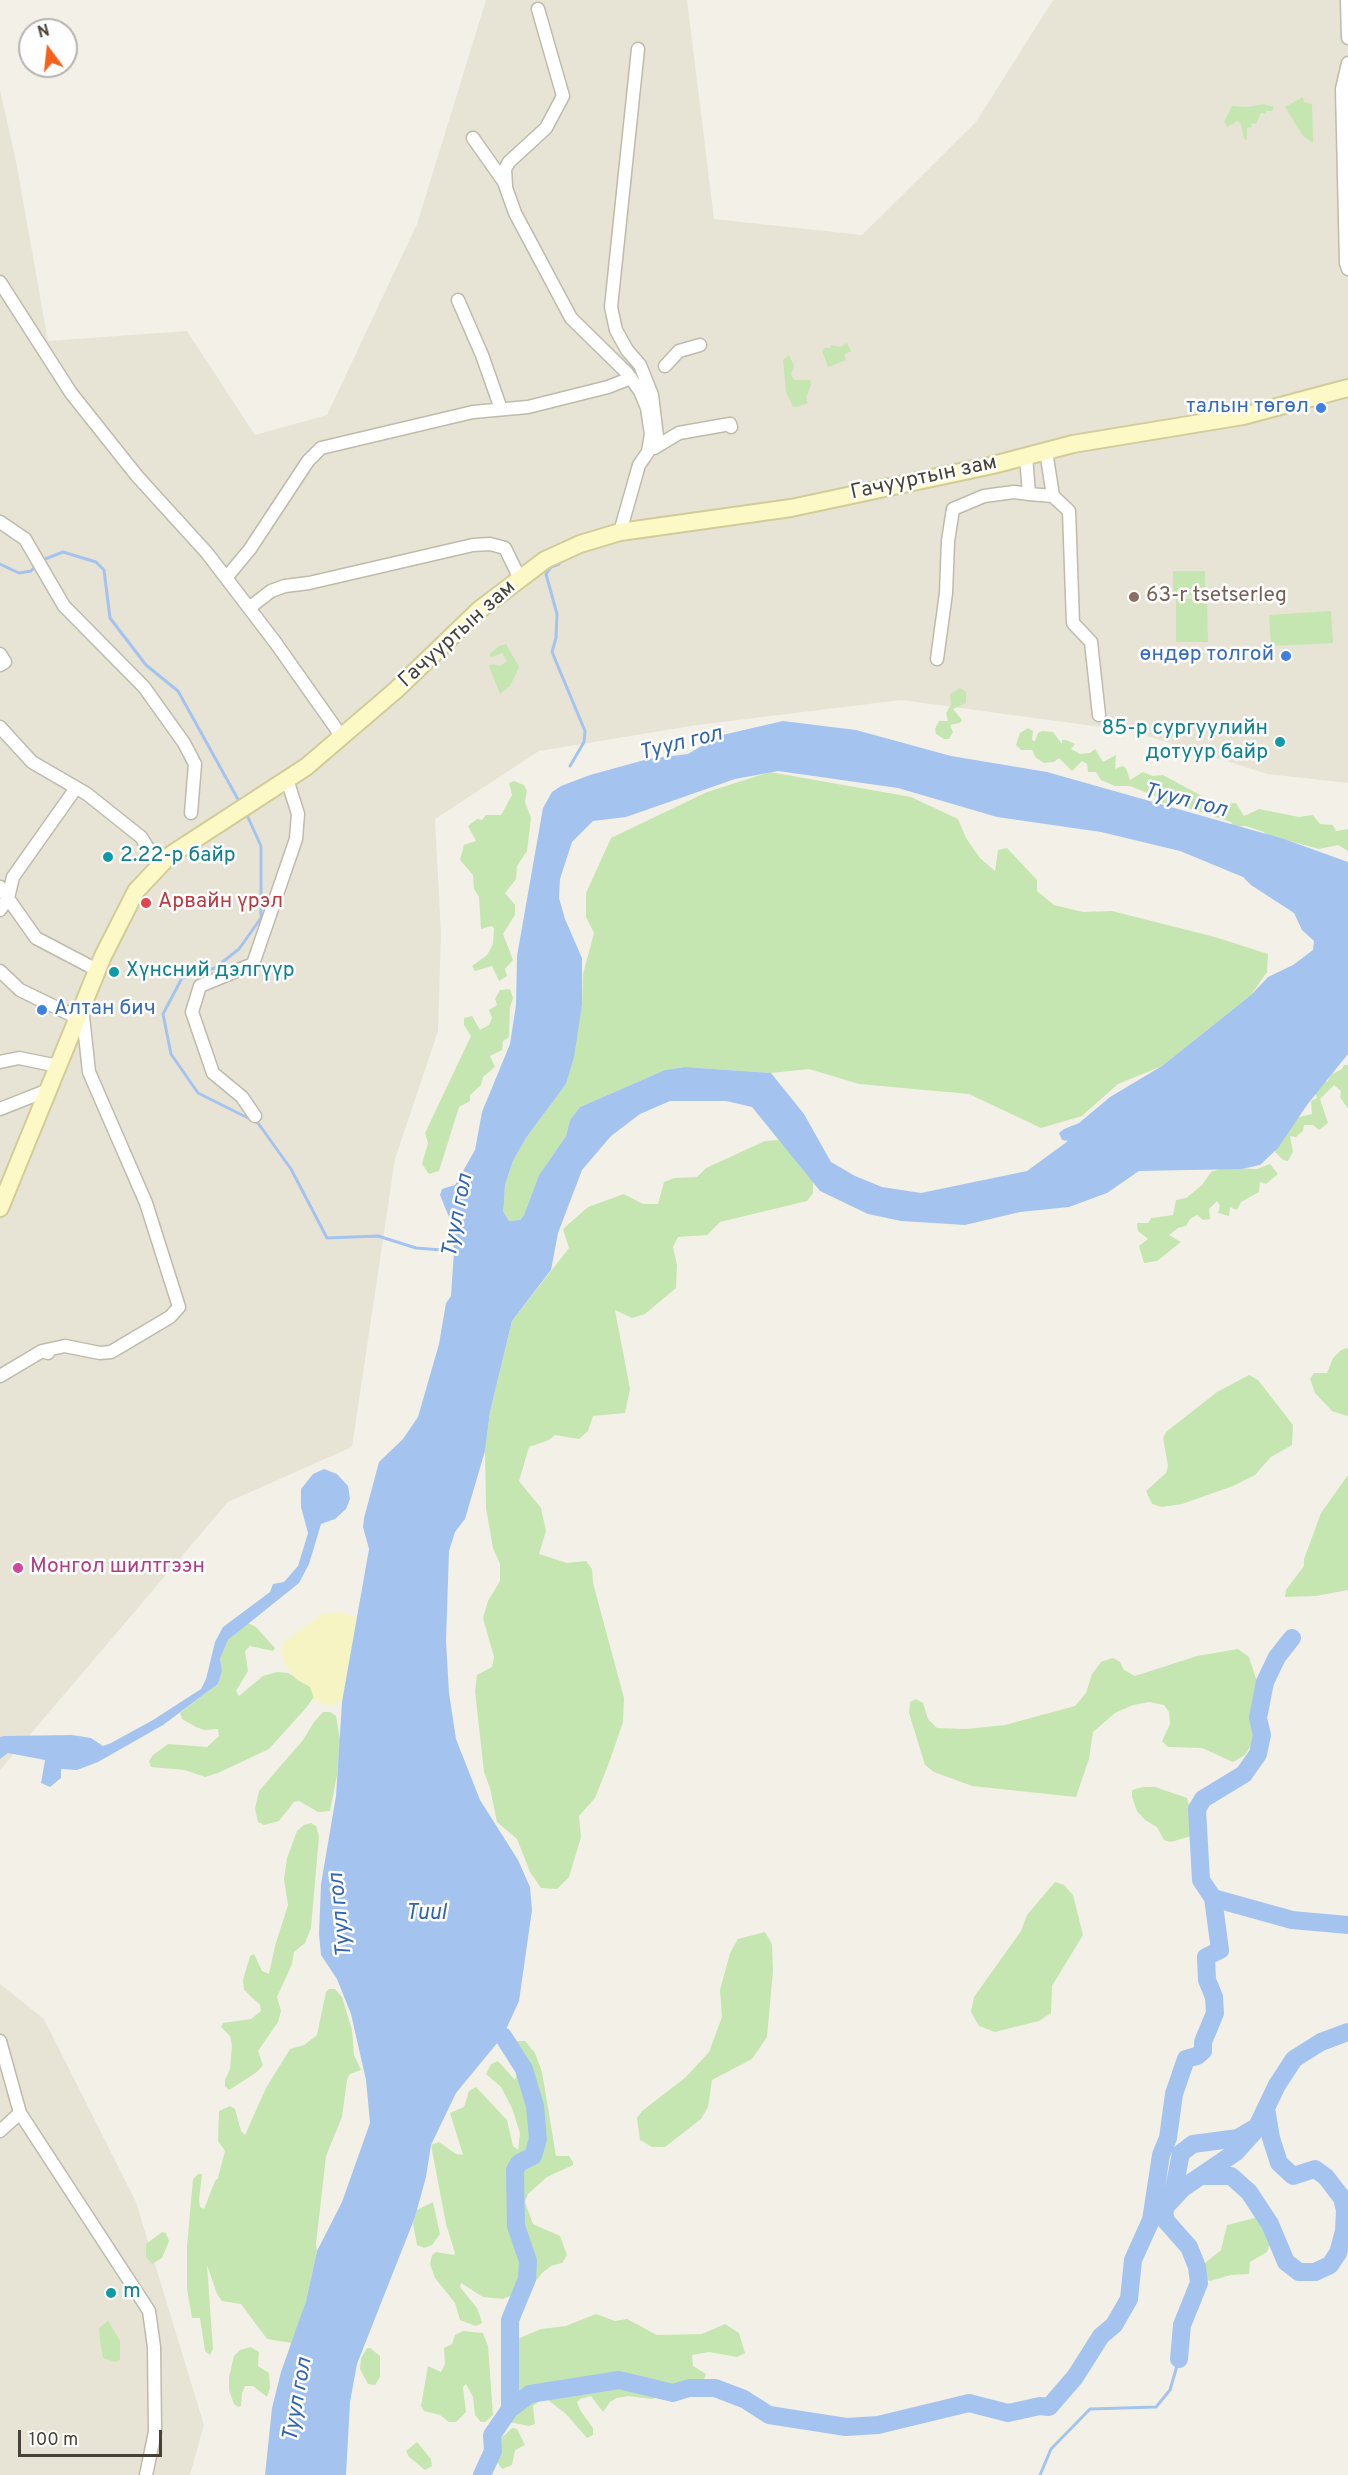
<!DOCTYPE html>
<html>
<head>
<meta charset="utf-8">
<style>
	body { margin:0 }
	#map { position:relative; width:1348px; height:2475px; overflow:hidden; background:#f3f1e7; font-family:Overpass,sans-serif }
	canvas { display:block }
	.north { position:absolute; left:18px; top:18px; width:60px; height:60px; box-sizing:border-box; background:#fff; border:2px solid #b5b3af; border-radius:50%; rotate:345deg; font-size:16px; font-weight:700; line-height:24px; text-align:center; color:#464236 }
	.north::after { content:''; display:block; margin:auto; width:21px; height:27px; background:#f5611c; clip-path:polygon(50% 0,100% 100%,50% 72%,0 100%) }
	.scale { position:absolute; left:18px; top:2430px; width:144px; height:27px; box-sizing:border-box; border:3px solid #464236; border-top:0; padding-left:8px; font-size:18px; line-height:21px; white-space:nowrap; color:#464236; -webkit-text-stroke:4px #fff; paint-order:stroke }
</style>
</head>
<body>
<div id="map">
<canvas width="1348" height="2475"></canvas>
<div class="north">N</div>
<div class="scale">100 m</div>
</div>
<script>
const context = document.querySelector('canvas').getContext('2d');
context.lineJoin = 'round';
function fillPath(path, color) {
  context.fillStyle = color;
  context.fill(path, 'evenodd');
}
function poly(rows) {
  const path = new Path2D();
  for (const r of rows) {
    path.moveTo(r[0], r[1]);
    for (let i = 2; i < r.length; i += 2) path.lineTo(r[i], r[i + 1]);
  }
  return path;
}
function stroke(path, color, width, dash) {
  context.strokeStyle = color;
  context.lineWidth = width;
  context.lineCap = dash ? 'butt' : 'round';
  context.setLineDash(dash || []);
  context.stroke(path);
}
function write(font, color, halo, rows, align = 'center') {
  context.font = font + ' Overpass,sans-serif';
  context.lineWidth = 5;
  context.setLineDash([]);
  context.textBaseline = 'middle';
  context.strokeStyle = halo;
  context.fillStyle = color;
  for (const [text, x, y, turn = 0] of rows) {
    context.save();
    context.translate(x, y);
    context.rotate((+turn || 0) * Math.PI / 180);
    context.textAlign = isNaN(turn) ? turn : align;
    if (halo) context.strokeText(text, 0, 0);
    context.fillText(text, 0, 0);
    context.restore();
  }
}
fillPath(poly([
	[486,0,687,0,714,219,862,235,976,122,1053,0,1348,0,1348,783,1267,774,1131,731,901,700,697,725,539,751,435,819,441,934,438,1031,395,1159,352,1447,228,1502,0,1770,0,90,16,161,48,341,187,331,255,435,327,415,417,224],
	[0,1984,44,2019,136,2202,204,2425,190,2475,0,2475]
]), '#e7e4d5');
fillPath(poly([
	[1303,97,1304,102,1312,104,1313,143,1303,136,1285,107],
	[1264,104,1274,107,1272,111,1266,111,1266,114,1261,113,1256,124,1251,123,1252,127,1247,128,1247,140,1244,139,1241,124,1237,121,1227,127,1224,122,1232,106,1248,107],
	[847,343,851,351,844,355,846,360,828,367,822,351,826,347,830,349,831,345,840,347],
	[789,355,794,366,791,374,794,380,810,380,811,384,806,398,808,403,797,407,793,407,786,392,783,360],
	[1173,571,1205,571,1205,595,1173,595],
	[1207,598,1208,642,1176,642,1176,599],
	[1331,611,1333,643,1271,646,1269,615],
	[506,644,519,667,510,686,500,694,489,666,492,664,500,666,507,661,502,653,492,657,489,655,499,646],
	[960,688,966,692,966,703,953,709,962,720,960,723,950,725,953,732,949,739,944,739,936,734,935,729,939,721,948,721,946,713,951,705,950,694],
	[1028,728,1033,731,1032,740,1035,741,1038,733,1042,731,1053,732,1062,744,1062,740,1066,740,1075,744,1071,749,1080,754,1090,753,1095,749,1103,762,1116,755,1115,769,1122,766,1126,768,1130,780,1143,772,1153,776,1163,775,1211,801,1210,805,1236,803,1244,816,1259,809,1299,817,1313,815,1320,824,1333,825,1336,831,1348,829,1348,851,1338,845,1319,849,1275,837,1266,837,1264,832,1246,826,1234,827,1231,822,1222,819,1173,803,1163,803,1155,796,1130,786,1115,786,1101,780,1096,772,1088,772,1087,764,1082,761,1072,771,1059,758,1054,762,1044,763,1036,758,1032,750,1021,750,1016,745,1020,733],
	[770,772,911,797,958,819,966,838,980,858,995,871,998,850,1007,848,1037,880,1037,891,1054,905,1083,912,1112,911,1215,937,1268,954,1267,972,1251,995,1162,1066,1118,1084,1082,1116,1041,1128,969,1094,859,1084,809,1069,771,1073,685,1067,665,1070,580,1107,570,1120,566,1136,539,1175,524,1215,520,1220,509,1221,503,1211,504,1203,505,1185,513,1161,526,1138,566,1084,582,1005,583,974,594,933,586,917,586,893,611,838,707,792],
	[514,781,524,785,527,791,525,802,531,818,527,851,517,866,516,879,505,893,515,905,515,915,503,934,513,960,505,969,507,976,499,981,492,966,475,971,472,966,487,955,493,944,494,928,492,926,481,929,479,897,474,889,473,875,460,860,464,845,476,841,468,826,477,819,482,820,486,815,501,815,512,795,509,783],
	[510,989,513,998,510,1007,509,1037,503,1041,502,1050,490,1056,495,1067,483,1077,481,1085,470,1095,470,1101,459,1107,439,1171,429,1174,422,1164,428,1143,425,1133,471,1036,464,1025,464,1018,472,1016,480,1030,489,1025,492,1018,489,1010,497,1005,495,999,500,990],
	[1344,1065,1348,1065,1348,1109,1340,1097,1341,1091,1334,1085,1320,1099,1328,1123,1319,1130,1313,1125,1304,1125,1303,1131,1296,1137,1290,1136,1293,1152,1288,1161,1283,1160,1275,1152,1276,1148,1295,1118,1312,1114,1311,1101,1317,1098,1315,1092,1321,1080,1327,1082,1332,1074,1342,1069],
	[779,1140,813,1182,813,1193,807,1201,720,1222,707,1235,678,1237,673,1247,677,1265,676,1288,645,1314,632,1318,615,1310,630,1389,625,1413,593,1416,588,1431,579,1439,555,1435,549,1440,529,1447,519,1481,541,1508,546,1531,539,1554,567,1563,586,1561,592,1569,593,1583,624,1698,623,1722,610,1760,595,1798,579,1816,581,1837,569,1877,557,1889,541,1888,530,1872,517,1839,497,1822,490,1788,484,1772,475,1691,477,1675,492,1667,494,1657,483,1618,488,1601,500,1581,500,1564,493,1548,486,1508,485,1451,490,1412,512,1321,569,1248,563,1229,588,1207,624,1194,643,1204,658,1204,664,1182,674,1178,697,1177,706,1168,765,1141],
	[1270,1164,1278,1174,1266,1184,1260,1182,1259,1192,1241,1202,1237,1210,1230,1207,1229,1216,1218,1213,1220,1206,1217,1201,1209,1209,1210,1219,1203,1220,1197,1215,1190,1219,1186,1226,1178,1228,1169,1235,1181,1242,1157,1261,1144,1263,1139,1246,1148,1239,1138,1231,1137,1223,1148,1223,1151,1218,1173,1215,1176,1200,1186,1198,1202,1185,1211,1172,1223,1168,1257,1169],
	[1348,1348,1348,1415,1347,1416,1332,1411,1315,1393,1310,1379,1314,1373,1327,1373,1333,1358,1341,1350],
	[1249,1375,1258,1380,1293,1425,1292,1445,1271,1457,1255,1475,1233,1486,1182,1504,1162,1507,1152,1504,1146,1491,1166,1473,1168,1466,1163,1438,1166,1432,1217,1392],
	[1348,1475,1348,1590,1316,1596,1285,1597,1286,1590,1304,1566,1304,1559,1321,1513],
	[248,1623,256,1627,275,1648,273,1651,250,1646,245,1651,248,1671,236,1691,239,1696,263,1676,277,1672,288,1673,311,1687,314,1697,306,1708,269,1749,218,1773,205,1777,185,1770,151,1767,149,1761,153,1755,168,1744,207,1747,219,1736,218,1729,204,1730,196,1727,182,1719,180,1713,218,1684,222,1671,220,1659,228,1640],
	[1238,1649,1249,1657,1257,1682,1253,1713,1257,1737,1245,1755,1233,1762,1202,1748,1168,1747,1162,1741,1170,1724,1169,1712,1164,1705,1149,1702,1133,1705,1115,1713,1093,1732,1089,1759,1076,1797,972,1786,934,1772,925,1765,909,1713,910,1702,916,1699,923,1703,928,1719,937,1728,966,1729,1005,1725,1075,1706,1086,1693,1092,1674,1101,1662,1113,1658,1120,1662,1124,1670,1135,1676,1197,1656],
	[323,1712,330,1712,336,1716,340,1739,337,1775,330,1811,318,1812,299,1801,294,1802,279,1821,264,1825,258,1822,255,1809,259,1791,303,1740,314,1722],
	[1143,1787,1155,1787,1187,1798,1191,1813,1191,1836,1171,1842,1164,1840,1157,1827,1145,1820,1137,1811,1132,1797,1132,1790],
	[311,1823,316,1826,319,1836,311,1928,305,1943,294,1952,292,1964,277,1997,281,2011,278,2022,258,2051,263,2065,257,2072,229,2090,225,2086,225,2080,230,2069,232,2046,230,2036,221,2027,223,2023,251,2019,261,2011,260,2005,244,1990,243,1980,250,1956,254,1954,262,1971,269,1974,275,1946,288,1905,284,1879,287,1858,297,1831,304,1825],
	[1055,1882,1064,1885,1073,1895,1083,1935,1052,1986,1051,2013,1039,2021,995,2032,979,2026,971,2012,974,1997,1021,1931,1027,1915],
	[765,1932,772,1944,773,1971,767,2037,752,2059,712,2080,708,2107,701,2119,665,2147,652,2147,640,2140,637,2118,642,2111,686,2077,709,2052,722,2017,720,1990,730,1953,738,1939],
	[329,1989,335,1989,342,1997,352,2030,354,2055,361,2070,350,2074,347,2080,342,2117,326,2156,316,2244,317,2251,306,2301,292,2343,267,2339,241,2304,222,2301,217,2294,207,2265,213,2349,210,2355,205,2351,200,2318,192,2318,187,2289,187,2246,193,2179,198,2174,202,2174,199,2200,200,2207,204,2209,215,2181,218,2178,225,2151,218,2141,219,2111,230,2106,235,2109,241,2131,245,2135,266,2088,290,2049,304,2045,317,2035,326,1992],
	[518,2041,525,2041,535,2053,542,2072,556,2156,569,2156,573,2162,573,2165,547,2177,528,2194,525,2202,533,2224,560,2236,567,2255,562,2263,551,2266,542,2273,532,2286,503,2299,483,2297,461,2283,460,2287,477,2308,481,2319,482,2323,476,2326,460,2320,455,2303,435,2278,430,2264,432,2255,436,2252,454,2255,455,2253,446,2224,431,2145,439,2142,456,2154,463,2155,450,2113,464,2107,469,2091,476,2087,507,2120,513,2146,518,2150,520,2133,512,2108,501,2087,486,2074,491,2064,498,2061,515,2080,517,2074,512,2051,514,2044],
	[433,2202,440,2234,432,2245,424,2248,417,2245,413,2223,417,2210],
	[1255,2218,1265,2224,1271,2241,1267,2252,1250,2262,1249,2274,1231,2275,1210,2281,1203,2278,1202,2270,1205,2263,1221,2250,1227,2225],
	[162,2232,166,2233,169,2241,162,2258,152,2264,146,2257,146,2244],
	[596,2314,615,2321,627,2319,657,2335,702,2334,725,2324,739,2333,745,2353,737,2357,709,2352,692,2355,693,2366,706,2374,704,2379,652,2399,628,2396,617,2398,610,2402,603,2412,591,2396,580,2399,577,2402,580,2410,593,2428,593,2435,587,2438,566,2414,548,2400,541,2400,533,2406,535,2424,529,2426,509,2422,513,2403,510,2376,515,2340,541,2329,566,2326],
	[108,2321,120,2341,120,2360,115,2362,103,2358,100,2341,99,2328],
	[463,2331,483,2333,488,2346,493,2415,485,2422,481,2422,475,2415,473,2397,466,2384,463,2387,466,2412,456,2422,449,2422,440,2415,424,2411,421,2406,428,2366,441,2372,445,2364,444,2348,452,2344,455,2335],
	[251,2347,259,2352,258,2366,269,2373,270,2388,267,2397,253,2386,245,2386,242,2393,241,2406,238,2407,234,2404,229,2390,229,2377,234,2356,240,2350],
	[367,2348,370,2348,380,2356,380,2377,375,2385,368,2384,360,2369,361,2358],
	[512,2428,517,2429,525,2445,515,2450,512,2465,502,2469,494,2458,496,2449,501,2438],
	[417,2442,431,2459,432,2466,425,2470,409,2457,406,2451]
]), '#c5e6b0');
fillPath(poly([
	[340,1612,359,1618,342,1702,329,1706,315,1701,310,1687,296,1679,285,1664,281,1650,285,1641,323,1614]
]), '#f7f4c3');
fillPath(poly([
	[783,721,856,730,951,756,1047,772,1284,839,1348,862,1348,1054,1307,1105,1278,1148,1260,1165,1242,1169,1139,1171,1107,1193,1069,1207,1020,1212,965,1225,901,1221,868,1214,820,1191,752,1107,726,1101,670,1101,640,1114,611,1136,582,1170,558,1233,551,1270,512,1321,490,1412,485,1451,465,1519,455,1532,449,1551,446,1641,449,1693,456,1739,480,1800,518,1860,530,1887,532,1910,519,2001,503,2036,456,2093,431,2145,426,2177,415,2217,357,2364,350,2402,346,2475,265,2475,272,2408,281,2372,306,2301,317,2251,342,2202,370,2123,366,2080,351,2014,337,1979,321,1955,319,1934,321,1884,336,1796,342,1702,369,1549,363,1527,364,1518,379,1462,403,1439,418,1417,439,1344,446,1303,451,1296,454,1251,451,1222,440,1195,442,1189,455,1185,475,1150,482,1112,510,1044,516,1005,517,956,543,808,552,792,561,786,590,775,648,759,688,754,718,736],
	[778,771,898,788,997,817,1101,832,1180,851,1243,877,1251,885,1294,913,1302,930,1314,941,1313,950,1293,965,1268,977,1251,995,1162,1066,1110,1097,1079,1123,1064,1129,1059,1133,1062,1140,1068,1141,1027,1171,921,1193,882,1187,855,1176,831,1162,804,1114,771,1073,685,1067,665,1070,580,1107,570,1120,566,1136,539,1175,524,1215,520,1220,509,1221,503,1211,504,1203,505,1185,513,1161,526,1138,566,1084,574,1057,582,1005,582,958,565,919,559,898,560,879,572,842,593,821,626,817,735,779],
	[324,1469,337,1474,348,1486,350,1499,346,1509,335,1519,321,1524,309,1564,299,1583,228,1640,220,1659,222,1671,218,1684,163,1725,98,1762,77,1770,61,1769,61,1778,50,1787,41,1783,45,1760,8,1753,0,1759,0,1737,4,1736,72,1735,91,1738,103,1746,111,1743,153,1720,201,1689,206,1679,215,1642,223,1627,270,1592,273,1584,284,1582,298,1566,308,1533,301,1507,301,1489,313,1474]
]), '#a4c4ef');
stroke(poly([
	[40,561,63,552,96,562,104,570,110,618,146,665,178,691,240,803],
	[0,564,19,573,31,571,36,566],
	[559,564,551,567,546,574,557,614,556,638,552,652,585,731,584,742,570,766],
	[246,813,261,846,261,918,239,949,215,968,182,978,163,1014,171,1054,198,1093,258,1123,291,1169,327,1238,378,1236,416,1248,454,1251],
	[1040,2475,1051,2449,1090,2409,1156,2407,1170,2390,1179,2359]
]), '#a4c4ef', 3);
stroke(poly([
	[1213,1898,1292,1920,1348,1925],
	[1202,2176,1231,2176,1249,2192,1270,2224,1286,2262,1299,2272,1315,2272,1330,2265,1338,2253,1344,2231,1345,2210,1342,2198,1326,2177,1315,2169,1293,2176,1279,2163,1271,2138,1266,2108],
	[1172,2199,1181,2153,1193,2144,1238,2138,1253,2129],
	[1179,2359,1182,2325,1199,2283,1197,2267,1189,2247,1166,2221,1164,2212,1167,2205,1183,2188,1236,2152,1255,2131,1277,2085,1294,2059,1321,2042,1348,2032],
	[510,2409,530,2394,619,2380,673,2393,689,2388,715,2388,744,2399,769,2415,846,2427,878,2425,969,2403,1008,2413,1040,2406,1049,2407,1075,2377,1101,2336,1114,2325,1129,2299,1133,2260,1151,2220,1161,2155,1168,2138,1174,2094,1186,2059,1197,2056,1203,2051,1203,2042,1215,2013,1214,1997,1207,1980,1206,1957,1220,1950,1213,1898,1201,1880,1197,1809,1203,1799,1244,1774,1258,1754,1262,1735,1258,1718,1265,1682,1277,1657,1292,1638],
	[482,2475,493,2451,492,2435,510,2409,510,2320,527,2279,528,2261,516,2226,515,2170,519,2163,533,2156,538,2139,535,2106,524,2069,503,2036]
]), '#a4c4ef', 18);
const street = poly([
	[1347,0,1348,38],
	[638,49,611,307,616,330,627,350,640,365,652,395,658,445],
	[1348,63,1342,89,1346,263,1348,269],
	[473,138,504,182,515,213,571,318,627,373,640,391,647,408,651,434,648,452,639,465,620,532],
	[506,186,505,169,509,162,546,128,563,96,538,9],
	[0,282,71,393,137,476,207,553,275,642,342,737],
	[458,300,482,355,501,409],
	[665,366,679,351,700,345],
	[654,448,679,433,730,424,731,427],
	[1046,451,1053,496],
	[1029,494,1053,496,1069,511,1073,623,1091,642,1099,715],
	[0,522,25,539,64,606,144,687,184,743,195,764,191,813],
	[226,578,250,549,308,461,321,448,473,412,528,407,608,387,631,378],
	[249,608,271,591,285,586,309,583,473,545,490,544,505,548,520,579],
	[0,654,5,662,0,665],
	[937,659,946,593,948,541,953,509,984,496,1014,492,1029,494,1026,456],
	[0,727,32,762,87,794,141,837,159,866],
	[0,887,36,938,97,970],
	[0,910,8,898,13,877,76,788],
	[0,971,20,990,78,1018],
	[0,1062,19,1058,58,1066],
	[0,1109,48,1090],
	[255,1116,242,1097,213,1073,192,1012,200,986,253,964,296,839,298,814,287,779],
	[42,1351,65,1346,100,1353,111,1352,170,1317,179,1307,146,1203,89,1072,82,1007],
	[0,1376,42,1351,48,1353],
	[0,2041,20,2113,149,2311,154,2347,155,2432,146,2475],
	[0,2131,20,2113]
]);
const secondary = poly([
	[0,1208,103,956,136,891,169,856,306,767,396,690,479,610,545,560,580,544,620,532,791,508,993,465,1073,444,1243,416,1348,388]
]);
stroke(street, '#bebbaa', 15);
stroke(secondary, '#d2cc98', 20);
stroke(street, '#fff', 12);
stroke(secondary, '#fdf9c6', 16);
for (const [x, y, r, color] of [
	[1321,408,6,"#3f7fe0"],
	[1134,597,6,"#8d6e63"],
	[1286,656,6,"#3f7fe0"],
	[1280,742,6,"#0f9aa8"],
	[108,857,6,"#0f9aa8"],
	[146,903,6,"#e0444e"],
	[114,972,6,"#0f9aa8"],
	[42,1010,6,"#3f7fe0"],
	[18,1568,6,"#d1479c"],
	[111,2293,6,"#0f9aa8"]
]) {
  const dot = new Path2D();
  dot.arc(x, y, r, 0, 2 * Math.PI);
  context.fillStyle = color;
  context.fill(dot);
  stroke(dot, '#fff', 2);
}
write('21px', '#366cbe', '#fff', [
	["талын төгөл",1309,408],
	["өндөр толгой",1274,656],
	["Алтан бич",54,1010,"left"]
], 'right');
write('21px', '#464236', '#fff', [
	["Гачууртын зам",924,479,-12],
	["Гачууртын зам",458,635,-42]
]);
write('21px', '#785e54', '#fff', [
	["63-r tsetserleg",1146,597]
], 'left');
write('21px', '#0d838f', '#fff', [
	["85-р сургуулийн",1268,730,"right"],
	["дотуур байр",1268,754,"right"],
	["2.22-р байр",120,857],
	["Хүнсний дэлгүүр",126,972],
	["m",123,2293]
], 'left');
write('21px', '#be3a42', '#fff', [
	["Арвайн үрэл",158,903]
], 'left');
write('21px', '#b23c85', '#fff', [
	["Монгол шилтгээн",30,1568]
], 'left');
write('italic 22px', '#3165af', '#fff', [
	["Туул гол",681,745,-14],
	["Туул гол",1185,802,14],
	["Туул гол",459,1216,-79],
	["Туул гол",342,1915,-96],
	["Tuul",426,1915],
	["Туул гол",299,2400,-80]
]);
</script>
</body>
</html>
